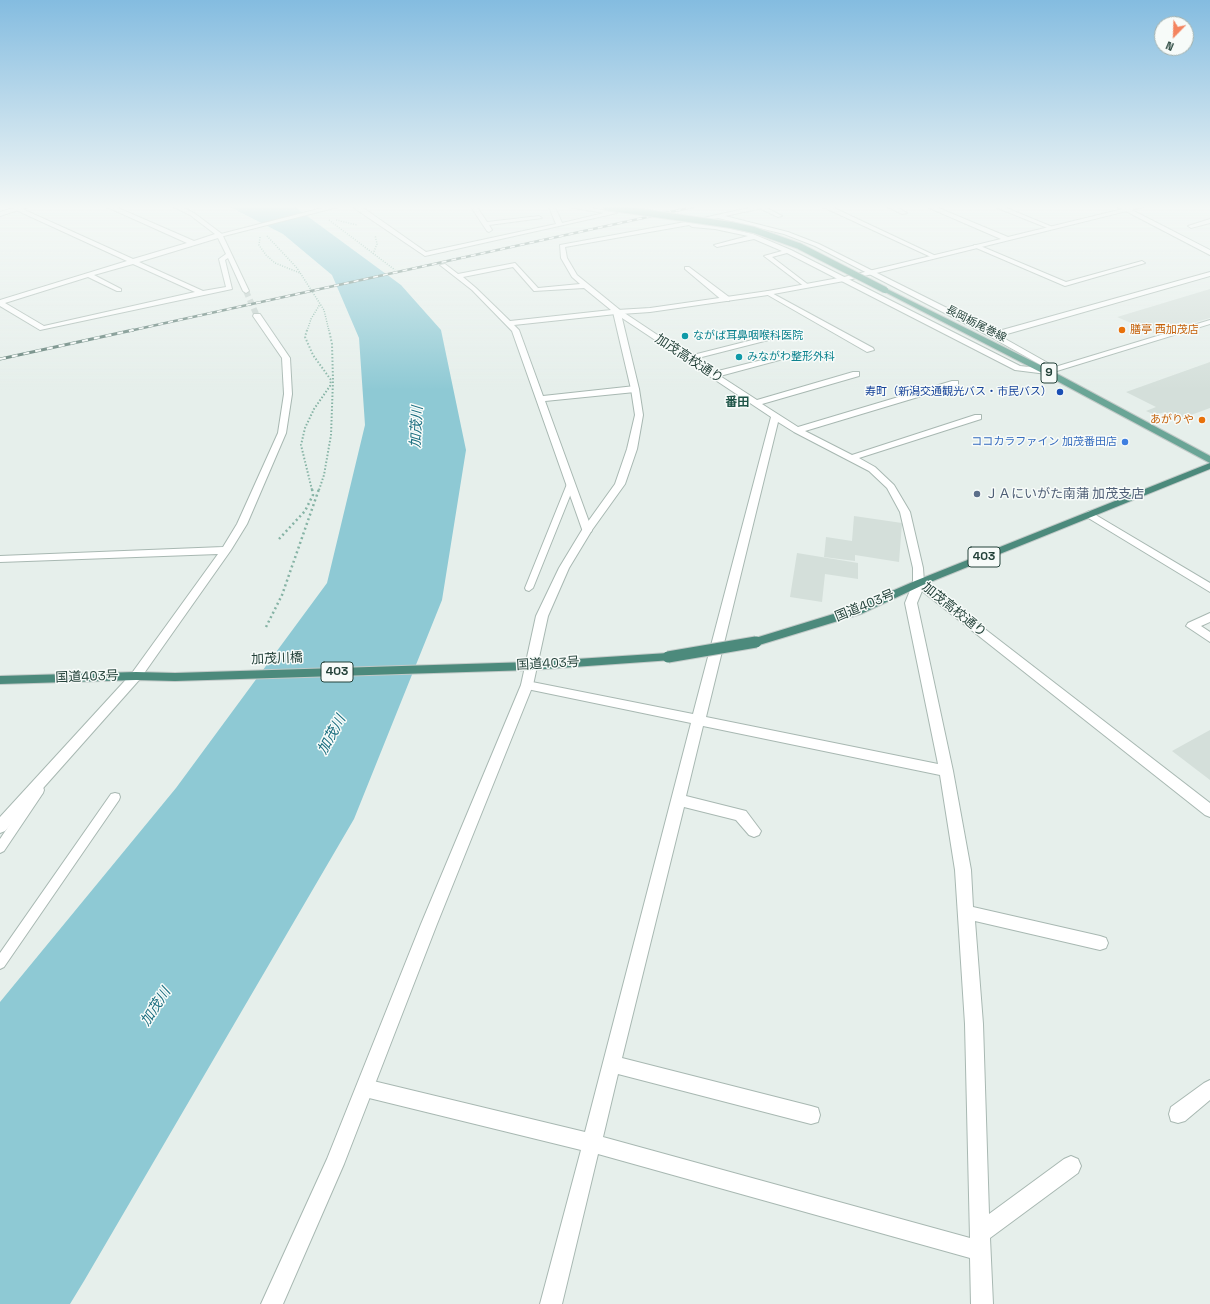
<!DOCTYPE html>
<html>
<head>
<meta charset="utf-8">
<style>
	body { margin:0 }
	#map { position:relative; width:1210px; height:1304px; overflow:hidden; background:#e6efeb; font-family:"Space Grotesk",sans-serif }
	canvas { display:block }
	.north { position:absolute; left:1154px; top:16px; width:40px; height:40px; box-sizing:border-box; background:#f7fbf9; border:1px solid #a3b1ad; border-radius:50%; rotate:203deg; font-size:11px; font-weight:700; line-height:16px; text-align:center; color:#24423a }
	.north::after { content:''; display:block; margin:auto; width:14px; height:18px; background:#f4845f; clip-path:polygon(50% 0,100% 100%,50% 72%,0 100%) }
</style>
</head>
<body>
<div id="map">
<canvas width="1210" height="1304"></canvas>
<div class="north">N</div>
</div>
<script>
const context = document.querySelector('canvas').getContext('2d');
context.lineJoin = 'round';
function fillPath(path, color) {
  context.fillStyle = color;
  context.fill(path, 'evenodd');
}
function poly(rows) {
  const path = new Path2D();
  for (const r of rows) {
    path.moveTo(r[0], r[1]);
    for (let i = 2; i < r.length; i += 2) path.lineTo(r[i], r[i + 1]);
  }
  return path;
}
function stroke(path, color, width, dash) {
  context.strokeStyle = color;
  context.lineWidth = width;
  context.lineCap = dash ? 'butt' : 'round';
  context.setLineDash(dash || []);
  context.stroke(path);
}
function write(font, color, halo, rows, align = 'center') {
  context.font = font + ' "Space Grotesk","Noto Sans JP",sans-serif';
  context.lineWidth = 3;
  context.setLineDash([]);
  context.textBaseline = 'middle';
  context.strokeStyle = halo;
  context.fillStyle = color;
  for (const [text, x, y, turn = 0] of rows) {
    context.save();
    context.translate(x, y);
    context.rotate((+turn || 0) * Math.PI / 180);
    context.textAlign = isNaN(turn) ? turn : align;
    if (halo) context.strokeText(text, 0, 0);
    context.fillText(text, 0, 0);
    context.restore();
  }
}
fillPath(poly([
	[1210,289,1210,318,1156,334,1117,317],
	[1210,362,1210,408,1180,419,1165,412,1155,415,1146,411,1156,407,1126,392],
	[854,516,902,523,899,562,855,555,855,561,824,557,826,537,852,541],
	[797,553,858,563,858,579,825,574,822,602,790,597],
	[1210,730,1210,780,1172,751]
]), '#d4dfda');
fillPath(poly([
	[230,207,295,207,401,285,441,330,466,450,442,600,354,819,84,1281,70,1304,0,1304,0,1002,176,788,327,583,365,425,359,338,332,275,283,234]
]), '#8ec9d4');
stroke(poly([
	[246,291,257,316]
]), '#bfccc8', 6, [6, 3.5]);
const service = poly([
	[761,207,765,207,782,216,778,217,761,209,761,207],
	[567,484,570,484,574,486,533,588,529,591,526,590,525,588,567,484],
	[39,786,43,787,44,790,43,793,4,851,0,853,0,839,35,787,39,786],
	[115,793,119,794,120,797,119,800,4,967,0,969,0,953,111,794,115,793]
]);
const minor = poly([
	[18,207,133,259,187,243,107,207,116,207,194,241,215,234,190,215,174,207,182,207,194,213,222,234,249,291,246,293,243,291,228,258,225,260,232,289,40,330,0,306,0,300,127,261,16,210,16,208,18,207],
	[218,238,226,254,219,259,226,287,203,291,139,262,218,238],
	[133,264,195,292,44,326,5,303,88,277,117,291,121,291,121,289,94,275,133,264],
	[362,207,426,252,556,224,549,207,555,207,562,223,604,213,569,207,587,207,617,213,425,256,354,208,362,207],
	[471,207,477,207,487,222,539,216,542,218,489,225,492,230,489,232,487,231,471,207],
	[753,207,768,207,725,216,788,232,819,244,995,332,1210,272,1210,276,1000,336,1055,367,1210,320,1210,324,1047,374,1015,370,787,253,772,257,810,286,805,287,764,256,782,251,754,239,717,247,714,245,748,236,715,229,692,227,689,225,565,247,567,258,577,275,620,310,689,356,788,331,788,335,694,359,714,372,798,351,798,355,720,376,757,400,853,372,859,372,859,376,762,404,798,427,952,381,958,381,958,385,805,431,852,455,975,415,981,415,981,419,859,458,875,467,894,485,910,512,923,568,924,582,1210,803,1210,817,1205,815,922,591,917,603,953,771,971,870,973,907,1100,936,1106,938,1108,943,1106,948,1100,950,975,921,983,1024,989,1214,1064,1159,1071,1156,1078,1159,1081,1166,1078,1173,990,1238,993,1304,971,1304,970,1258,598,1154,562,1304,540,1304,581,1150,365,1097,359,1094,356,1088,359,1082,365,1079,585,1132,691,723,527,689,523,688,521,685,523,682,527,681,693,714,771,417,616,314,514,325,519,330,543,396,635,386,639,389,635,392,545,401,592,530,591,532,583,532,512,331,472,290,440,265,445,264,458,274,515,263,538,288,580,284,572,277,561,258,560,245,685,222,753,207],
	[718,218,784,234,815,246,991,337,1048,369,1020,366,791,250,753,234,715,225,695,223,718,218],
	[513,267,534,291,584,288,611,310,510,321,476,288,463,277,513,267],
	[778,422,794,432,869,471,887,488,900,512,913,568,913,583,905,603,938,764,706,717,778,422],
	[703,726,940,775,955,870,965,1024,970,1238,603,1137,618,1074,811,1124,818,1122,820,1115,818,1108,811,1106,622,1058,684,807,736,820,749,835,754,837,759,835,761,831,746,811,686,796,703,726],
	[823,207,832,207,936,256,931,257,823,207],
	[888,207,896,207,907,213,902,214,888,207],
	[995,207,1004,207,1055,228,1050,229,995,207],
	[1118,207,1126,207,1210,250,1210,255,1118,207],
	[1210,219,1210,223,1191,228,1188,226,1210,219],
	[974,245,978,245,1066,282,1142,261,1145,263,1065,286,974,247,974,245],
	[685,267,689,267,729,297,729,301,723,301,685,269,685,267],
	[768,291,873,348,874,350,867,352,766,294,764,293,768,291],
	[254,314,260,314,290,358,292,394,286,433,247,524,231,550,140,679,132,679,130,676,132,673,218,554,0,562,0,556,223,547,237,524,278,433,284,394,282,358,253,316,254,314],
	[1089,511,1210,583,1210,592,1085,516,1084,514,1089,511],
	[1210,613,1210,622,1201,626,1210,632,1210,642,1186,626,1188,623,1210,613],
	[1210,1080,1210,1100,1185,1121,1178,1123,1171,1121,1169,1114,1171,1107,1204,1083,1210,1080]
]);
const tertiary = poly([
	[17,207,28,207,0,216,0,212,17,207],
	[326,207,338,207,220,237,217,235,326,207],
	[927,207,936,207,1008,237,1131,207,1143,207,844,281,768,295,650,312,621,314,639,389,643,415,637,449,625,484,592,530,569,568,548,616,533,685,437,924,344,1164,283,1304,261,1304,327,1159,421,924,521,685,536,616,559,568,582,530,615,484,627,449,635,415,631,389,613,312,617,310,650,308,768,291,844,277,1001,239,927,207],
	[136,672,140,673,142,676,140,679,5,831,0,833,0,817,132,673,136,672]
]);
const primary = poly([
	[885,288,1050,370,1210,456,1210,463,1044,374,883,291,883,289,885,288]
]);
const trunk = poly([
	[1210,463,1210,469,923,585,861,614,756,646,750,642,752,639,853,608,915,581,1210,463],
	[668,653,672,654,674,657,672,660,531,670,175,681,136,680,0,684,0,676,136,672,175,673,531,662,668,653]
]);
stroke(service, '#a8b8b2', 2);
stroke(minor, '#a8b8b2', 2);
stroke(tertiary, '#a8b8b2', 2);
stroke(primary, '#c2cac8', 2);
stroke(trunk, '#c2cac8', 2);
stroke(poly([
	[329,220,395,270],
	[336,220,357,225],
	[267,236,297,268,324,310,329,331],
	[260,237,259,245,266,255,275,263,300,273],
	[373,254,377,244,375,235],
	[307,331,311,319,320,304]
]), '#86b3a5', 1.5, [1, 1.5]);
stroke(poly([
	[307,330,305,337,313,355,331,380,330,386,314,409,305,428,301,445,312,490],
	[319,490,324,475,331,435,333,380,332,344,329,330]
]), '#86b3a5', 2, [1.5, 2]);
stroke(poly([
	[279,539,305,511,313,495,312,489],
	[266,627,282,595,319,489]
]), '#86b3a5', 2.5, [2, 3]);
fillPath(service, '#fff');
fillPath(minor, '#fff');
fillPath(tertiary, '#fff');
fillPath(primary, '#6aa596');
fillPath(trunk, '#4c8a7c');
const railFar1 = poly([
	[129,331,693,207]
]);
const rail = poly([
	[0,359,133,330]
]);
stroke(railFar1, '#5f7d75', 2.5);
stroke(rail, '#5f7d75', 3);
stroke(railFar1, '#f7fbf9', 1.5, [5]);
stroke(rail, '#f7fbf9', 2, [6]);
const primaryBridge = poly([
	[606,207,731,225,754,230,799,246,885,290]
]);
const trunkBridge = poly([
	[668,657,756,642]
]);
stroke(primaryBridge, '#c2cac8', 8, []);
stroke(trunkBridge, '#c2cac8', 13, []);
stroke(primaryBridge, '#6aa596', 6);
stroke(trunkBridge, '#4c8a7c', 11);
const sky = context.createLinearGradient(0, 0, 0, 390);
sky.addColorStop(0, '#84bce0');
sky.addColorStop(0.53, '#f4f8f6');
sky.addColorStop(1, '#f4f8f600');
context.fillStyle = sky;
context.fillRect(0, 0, 1210, 390);
for (const [x, y, r, color] of [
	[1122,330,4,"#e8710a"],
	[685,336,4,"#0f9aa8"],
	[739,357,4,"#0f9aa8"],
	[1060,392,4,"#1a4fb4"],
	[1202,420,4,"#e8710a"],
	[1125,442,4,"#3f7fe0"],
	[977,494,4,"#5c6f8a"]
]) {
  const dot = new Path2D();
  dot.arc(x, y, r, 0, 2 * Math.PI);
  context.fillStyle = color;
  context.fill(dot);
  stroke(dot, '#f7fbf9', 1.5);
}
write('11px', '#24423a', '#f7fbf9', [
	["長岡栃尾巻線",976,324,27]
]);
write('11px', '#c56008', '#f7fbf9', [
	["膳亭 西加茂店",1130,330],
	["あがりや",1194,420,"right"]
], 'left');
write('11px', '#0d838f', '#f7fbf9', [
	["ながば耳鼻咽喉科医院",693,336],
	["みながわ整形外科",747,357]
], 'left');
write('11px', '#164399', '#f7fbf9', [
	["寿町（新潟交通観光バス・市民バス）",1052,392]
], 'right');
write('11px', '#366cbe', '#f7fbf9', [
	["ココカラファイン 加茂番田店",1117,442]
], 'right');
for (const [x, y, w] of [
	[1049,373,16],
	[984,557,32],
	[337,672,32]
]) {
  const box = new Path2D();
  box.roundRect(x - w / 2, y - 10, w, 20, 3);
  context.fillStyle = '#f7fbf9';
  context.fill(box);
  stroke(box, '#24423a', 1);
}
write('bold 12px', '#24423a', null, [
	["9",1049,373],
	["403",984,557],
	["403",337,672]
]);
write('bold 12px', '#1f5548', '#f7fbf9', [
	["番田",737,403]
]);
write('13px', '#24423a', '#f7fbf9', [
	["加茂高校通り",689,359,33],
	["国道403号",865,606,-22],
	["加茂高校通り",954,610,39],
	["加茂川橋",277,659,-2],
	["国道403号",548,664,-3],
	["国道403号",87,677,-2]
]);
write('13px', '#4e5e75', '#f7fbf9', [
	["ＪＡにいがた南蒲 加茂支店",985,494]
], 'left');
write('italic 14px', '#1c6f80', '#f7fbf9', [
	["加茂川",417,427,-87],
	["加茂川",332,735,-61],
	["加茂川",156,1007,-57]
]);
</script>
</body>
</html>
